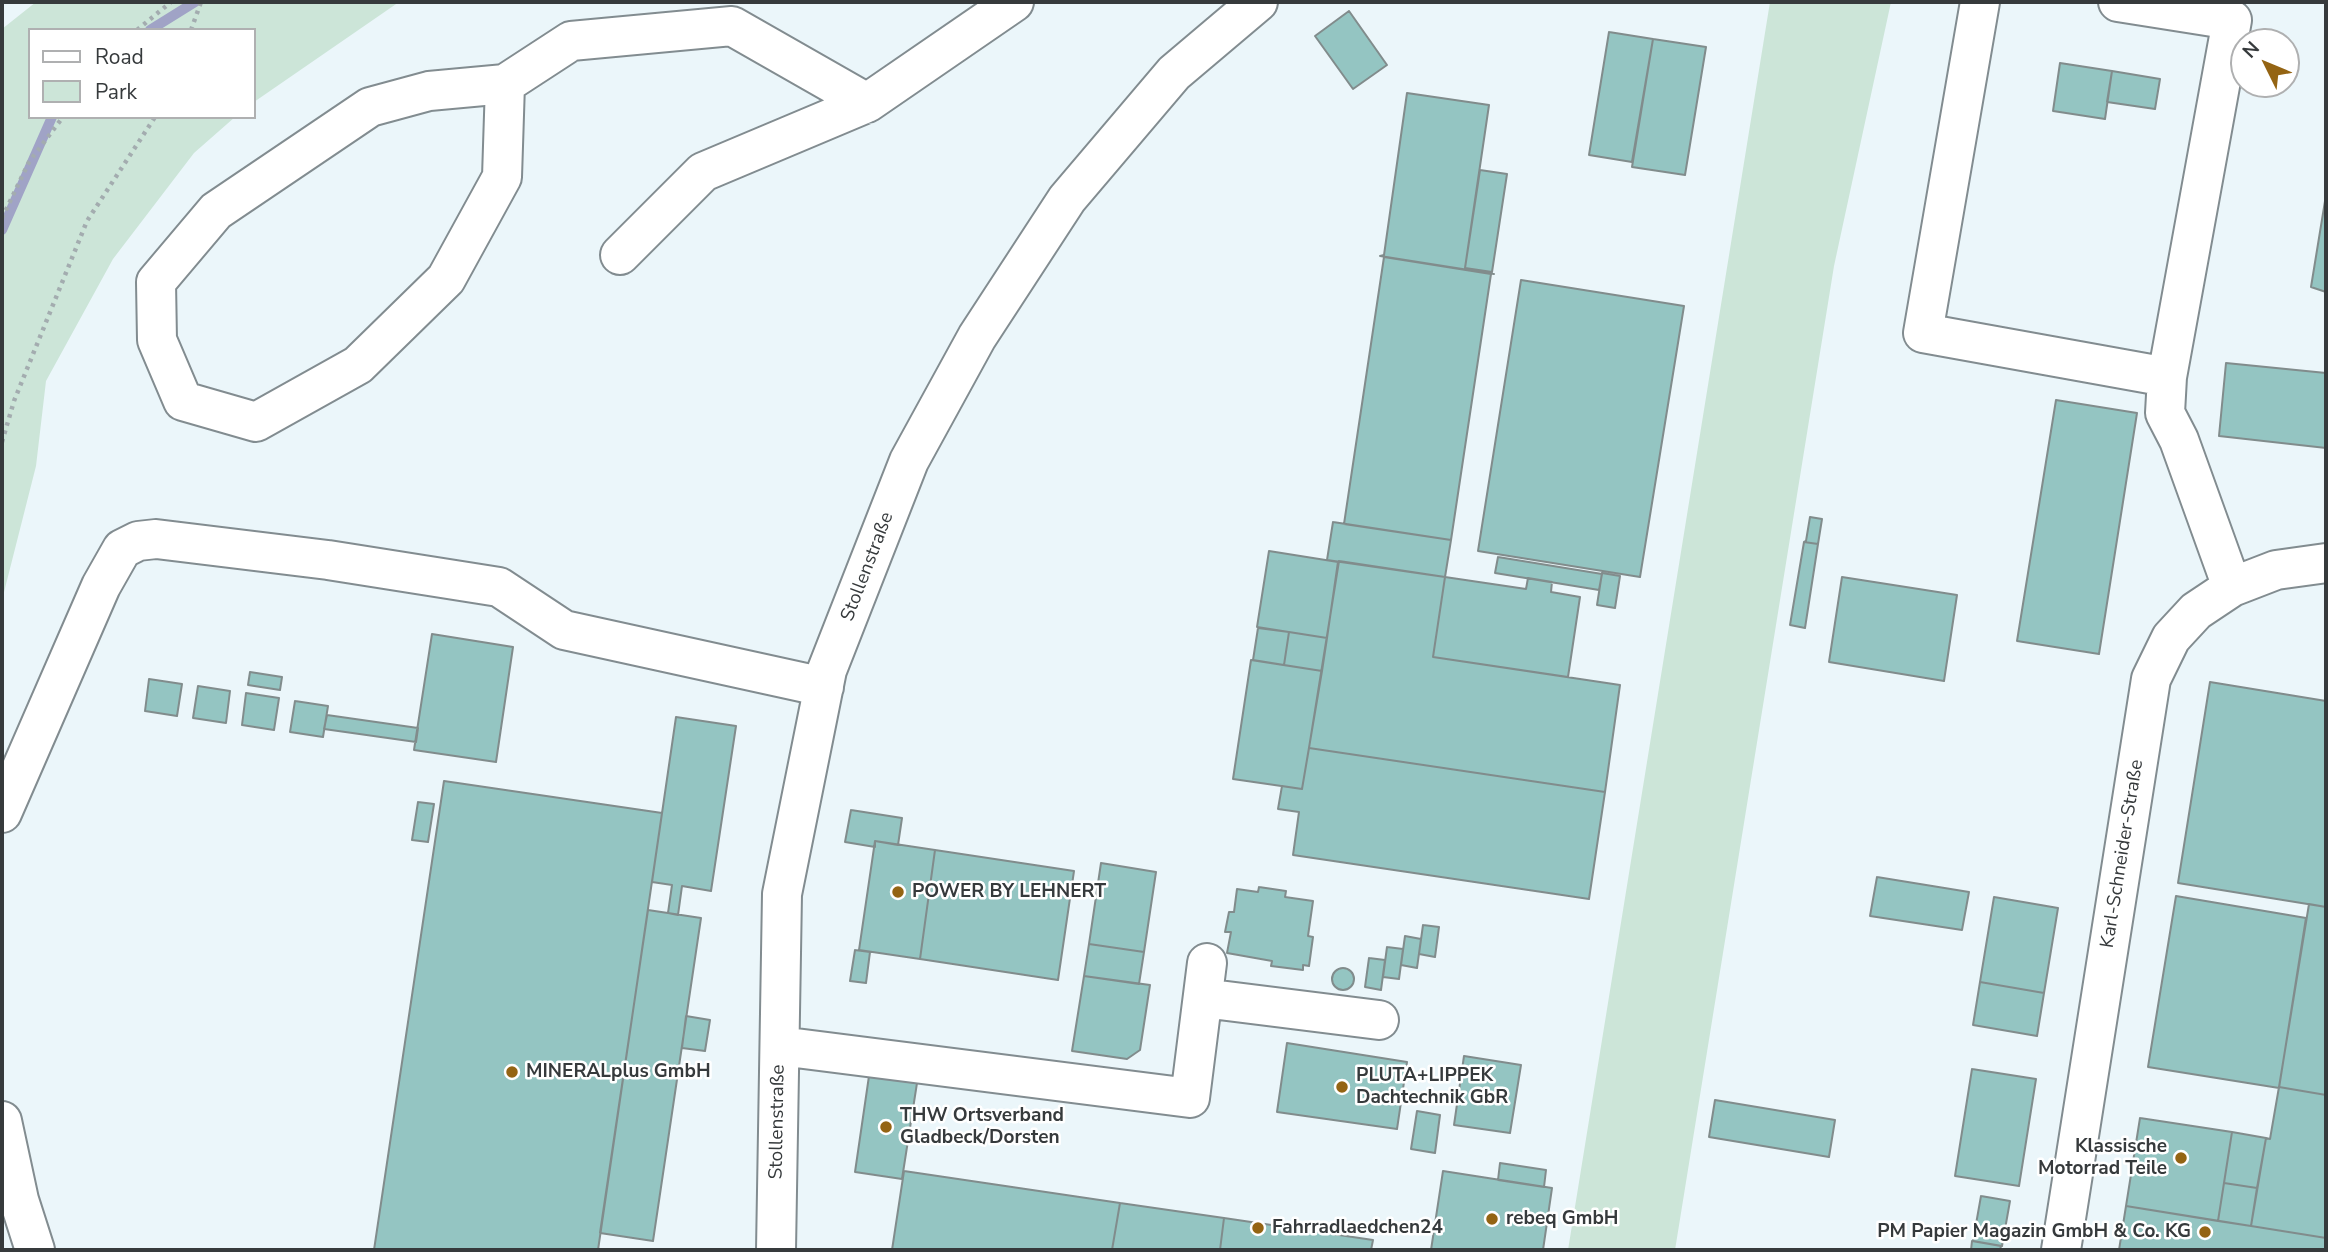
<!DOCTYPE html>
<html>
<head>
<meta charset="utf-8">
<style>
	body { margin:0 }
	#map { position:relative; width:2328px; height:1252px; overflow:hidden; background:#ebf6fa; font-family:"Nunito Sans",sans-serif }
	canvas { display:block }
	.frame { position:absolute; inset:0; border:4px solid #363a3c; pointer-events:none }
	.legend { position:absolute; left:28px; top:28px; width:228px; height:91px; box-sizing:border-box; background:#fff; border:2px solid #afb0b1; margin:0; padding:9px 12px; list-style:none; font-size:21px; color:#363a3c }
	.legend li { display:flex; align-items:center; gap:14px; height:35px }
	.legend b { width:35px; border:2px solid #afb0b1 }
	.north { position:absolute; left:2230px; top:28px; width:70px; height:70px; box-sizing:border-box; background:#fff; border:2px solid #afb0b1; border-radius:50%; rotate:313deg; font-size:19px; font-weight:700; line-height:28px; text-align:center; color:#363a3c }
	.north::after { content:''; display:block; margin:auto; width:24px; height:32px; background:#946413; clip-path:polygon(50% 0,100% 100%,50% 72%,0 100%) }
</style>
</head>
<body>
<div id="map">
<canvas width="2328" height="1252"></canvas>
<div class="frame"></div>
<ul class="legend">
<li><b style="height:9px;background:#fff"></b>Road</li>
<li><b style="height:19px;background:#cce5d8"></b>Park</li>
</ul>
<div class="north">N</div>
</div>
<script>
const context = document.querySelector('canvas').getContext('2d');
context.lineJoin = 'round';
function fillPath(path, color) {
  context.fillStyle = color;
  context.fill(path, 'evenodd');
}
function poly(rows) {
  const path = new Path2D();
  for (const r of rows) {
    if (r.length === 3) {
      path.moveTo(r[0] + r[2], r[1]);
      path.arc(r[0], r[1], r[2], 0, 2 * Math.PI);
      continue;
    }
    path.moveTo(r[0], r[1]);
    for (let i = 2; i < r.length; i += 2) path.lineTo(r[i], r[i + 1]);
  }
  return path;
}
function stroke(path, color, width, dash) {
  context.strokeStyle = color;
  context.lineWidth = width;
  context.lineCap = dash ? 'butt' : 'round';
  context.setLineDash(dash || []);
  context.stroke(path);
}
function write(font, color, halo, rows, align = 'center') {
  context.font = font + ' "Nunito Sans",sans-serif';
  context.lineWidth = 5;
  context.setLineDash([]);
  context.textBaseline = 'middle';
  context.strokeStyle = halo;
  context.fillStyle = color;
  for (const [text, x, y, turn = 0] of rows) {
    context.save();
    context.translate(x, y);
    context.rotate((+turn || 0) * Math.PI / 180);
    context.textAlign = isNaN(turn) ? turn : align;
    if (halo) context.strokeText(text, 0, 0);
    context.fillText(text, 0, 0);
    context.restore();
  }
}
fillPath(poly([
	[36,2,399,2,254,102,254,30,30,30,30,117,235,117,194,153,113,259,46,381,36,466,2,600,2,29],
	[1770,2,1891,2,1834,266,1675,1250,1568,1250]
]), '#cce5d8');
stroke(poly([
	[150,30,195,2],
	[2,230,52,117]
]), '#a0a3c6', 10);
const building = poly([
	[1349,11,1387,65,1353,89,1315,36,1349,11],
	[1609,32,1653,39,1632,162,1589,155,1609,32],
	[1653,39,1706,47,1685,175,1632,167,1653,39],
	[2060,63,2112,71,2105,119,2053,111,2060,63],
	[2112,71,2160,79,2155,109,2107,102,2112,71],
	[1407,93,1489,105,1465,268,1494,274,1380,256,1384,255,1407,93],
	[1480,170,1507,174,1492,272,1465,268,1480,170],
	[2326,195,2326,292,2311,287,2326,195],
	[1384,257,1491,274,1451,540,1344,524,1384,257],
	[1521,280,1684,306,1640,577,1478,551,1521,280],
	[2226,363,2326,373,2326,448,2219,436,2226,363],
	[2056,400,2137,413,2099,654,2017,641,2056,400],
	[1810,517,1822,519,1818,544,1804,542,1806,541,1810,517],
	[1333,522,1451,540,1445,577,1327,560,1333,522],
	[1804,542,1818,544,1805,628,1790,625,1804,542],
	[1269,551,1338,562,1327,638,1257,627,1269,551],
	[1498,557,1602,574,1599,590,1495,573,1498,557],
	[1339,561,1445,577,1433,657,1620,685,1605,792,1309,748,1339,561],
	[1602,573,1620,576,1615,608,1597,605,1602,573],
	[1445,577,1526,589,1528,578,1552,582,1551,592,1580,597,1568,677,1433,657,1445,577],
	[1842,577,1957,595,1944,681,1829,662,1842,577],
	[1258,628,1289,632,1284,665,1253,660,1258,628],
	[1289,632,1327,638,1322,671,1284,665,1289,632],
	[432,634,513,647,496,762,414,750,432,634],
	[1251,660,1322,671,1302,789,1233,779,1251,660],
	[250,672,282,677,280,690,248,685,250,672],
	[149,679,182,684,177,716,145,711,149,679],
	[2210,682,2326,701,2326,907,2178,883,2210,682],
	[198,686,230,691,226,723,193,718,198,686],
	[246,693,279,698,274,730,242,725,246,693],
	[295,701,328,706,323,737,290,732,295,701],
	[327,715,418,728,416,742,324,729,327,715],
	[676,717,736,726,711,891,682,886,678,915,668,913,672,885,652,882,676,717],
	[1309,748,1605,792,1589,899,1293,855,1299,812,1278,809,1282,786,1302,789,1309,748],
	[444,781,662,813,598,1250,374,1250,444,781],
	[418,802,434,804,428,842,412,840,418,802],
	[851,810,902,818,898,845,875,841,875,847,845,842,851,810],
	[875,841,935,850,920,959,859,950,875,841],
	[935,850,1074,871,1058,980,920,959,935,850],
	[1101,863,1156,872,1144,952,1089,944,1101,863],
	[1877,877,1969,892,1962,930,1870,916,1877,877],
	[1259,887,1286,891,1285,897,1313,901,1308,936,1313,937,1309,966,1303,965,1303,970,1271,966,1272,961,1227,953,1231,932,1225,932,1229,912,1234,912,1237,889,1258,892,1259,887],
	[2176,896,2306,918,2279,1088,2148,1067,2176,896],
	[1994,897,2058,908,2044,993,1980,982,1994,897],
	[2309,904,2326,907,2326,1095,2279,1087,2309,904],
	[648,910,701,918,653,1241,600,1233,648,910],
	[1423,925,1439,927,1435,957,1419,954,1423,925],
	[1405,936,1421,939,1417,968,1401,965,1405,936],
	[1089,944,1144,952,1139,984,1084,976,1089,944],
	[1387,947,1403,949,1399,979,1383,977,1387,947],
	[855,950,870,952,866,983,850,981,855,950],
	[1369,958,1385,960,1381,990,1365,987,1369,958],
	[1343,979,11],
	[1084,976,1150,985,1140,1050,1127,1059,1072,1051,1084,976],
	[1980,982,2044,993,2037,1036,1973,1025,1980,982],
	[686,1016,710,1020,705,1051,682,1048,686,1016],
	[1287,1043,1407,1062,1397,1129,1277,1112,1287,1043],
	[1464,1056,1521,1065,1510,1133,1454,1125,1464,1056],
	[1972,1069,2036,1079,2019,1186,1955,1176,1972,1069],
	[869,1076,917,1083,902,1179,855,1172,869,1076],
	[2279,1087,2326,1095,2326,1238,2251,1226,2266,1138,2270,1139,2279,1087],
	[1715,1100,1835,1120,1829,1157,1709,1137,1715,1100],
	[1417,1111,1440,1115,1435,1153,1411,1149,1417,1111],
	[2140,1118,2232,1132,2218,1221,2126,1206,2140,1118],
	[2232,1132,2266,1138,2257,1188,2224,1183,2232,1132],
	[1500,1163,1546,1170,1544,1187,1498,1180,1500,1163],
	[904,1171,1120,1203,1112,1250,892,1250,904,1171],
	[1443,1171,1552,1188,1543,1250,1431,1250,1443,1171],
	[2224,1183,2257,1188,2251,1226,2218,1221,2224,1183],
	[1981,1196,2010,1201,2002,1246,1973,1241,1981,1196],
	[1120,1203,1224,1218,1220,1250,1112,1250,1120,1203],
	[2126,1206,2326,1238,2326,1250,2119,1250,2126,1206],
	[1224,1218,1373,1240,1371,1250,1220,1250,1224,1218],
	[1972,1241,2001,1246,2000,1250,1971,1250,1972,1241]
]);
fillPath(building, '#94c5c2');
stroke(building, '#818c8c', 2);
const minor = poly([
	[1980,2,1923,333,2167,377],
	[2118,2,2232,20,2167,377,2165,413,2179,440,2232,587],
	[505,84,502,177,446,279,358,365,256,422,183,401,157,340,156,282,216,211,370,107,429,91,505,84,571,41,732,26,867,103,1014,2],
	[620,255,703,172,867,103],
	[2,813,101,586,122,549,138,541,156,539,328,560,499,587,564,630,824,687],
	[1203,998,1379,1020],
	[780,1046,1190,1098,1207,963],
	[2,1121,19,1200,35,1250],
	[776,1250,782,894,827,670,909,461,977,337,1067,199,1174,73,1258,2],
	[2061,1250,2151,679,2171,638,2196,611,2232,587,2276,570,2326,563]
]);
stroke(minor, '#828c90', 42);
stroke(poly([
	[137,30,171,2],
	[191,30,201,2],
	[2,218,29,162,63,117],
	[2,442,14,401,87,221,155,117]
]), '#a3acaf', 4.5, [3.5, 5]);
stroke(minor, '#fff', 38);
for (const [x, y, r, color] of [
	[898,892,7,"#946413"],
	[512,1072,7,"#946413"],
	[1342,1087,7,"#946413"],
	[886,1127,7,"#946413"],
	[2181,1158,7,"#946413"],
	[1492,1219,7,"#946413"],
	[1258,1228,7,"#946413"],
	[2205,1232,7,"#946413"]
]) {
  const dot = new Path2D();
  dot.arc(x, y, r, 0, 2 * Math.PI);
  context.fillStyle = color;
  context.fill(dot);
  stroke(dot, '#fff', 2.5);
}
write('19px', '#363a3c', '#fff', [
	["Stollenstraße",868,567,-69],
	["Karl-Schneider-Straße",2123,854,-81],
	["Stollenstraße",778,1122,-89]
]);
write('bold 19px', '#363a3c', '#fff', [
	["POWER BY LEHNERT",912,892],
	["MINERALplus GmbH",526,1072],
	["PLUTA+LIPPEK",1356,1076],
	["Dachtechnik GbR",1356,1098],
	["THW Ortsverband",900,1116],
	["Gladbeck/Dorsten",900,1138],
	["Klassische",2167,1147,"right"],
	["Motorrad Teile",2167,1169,"right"],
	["rebeq GmbH",1506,1219],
	["Fahrradlaedchen24",1272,1228],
	["PM Papier Magazin GmbH & Co. KG",2191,1232,"right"]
], 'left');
</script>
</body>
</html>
